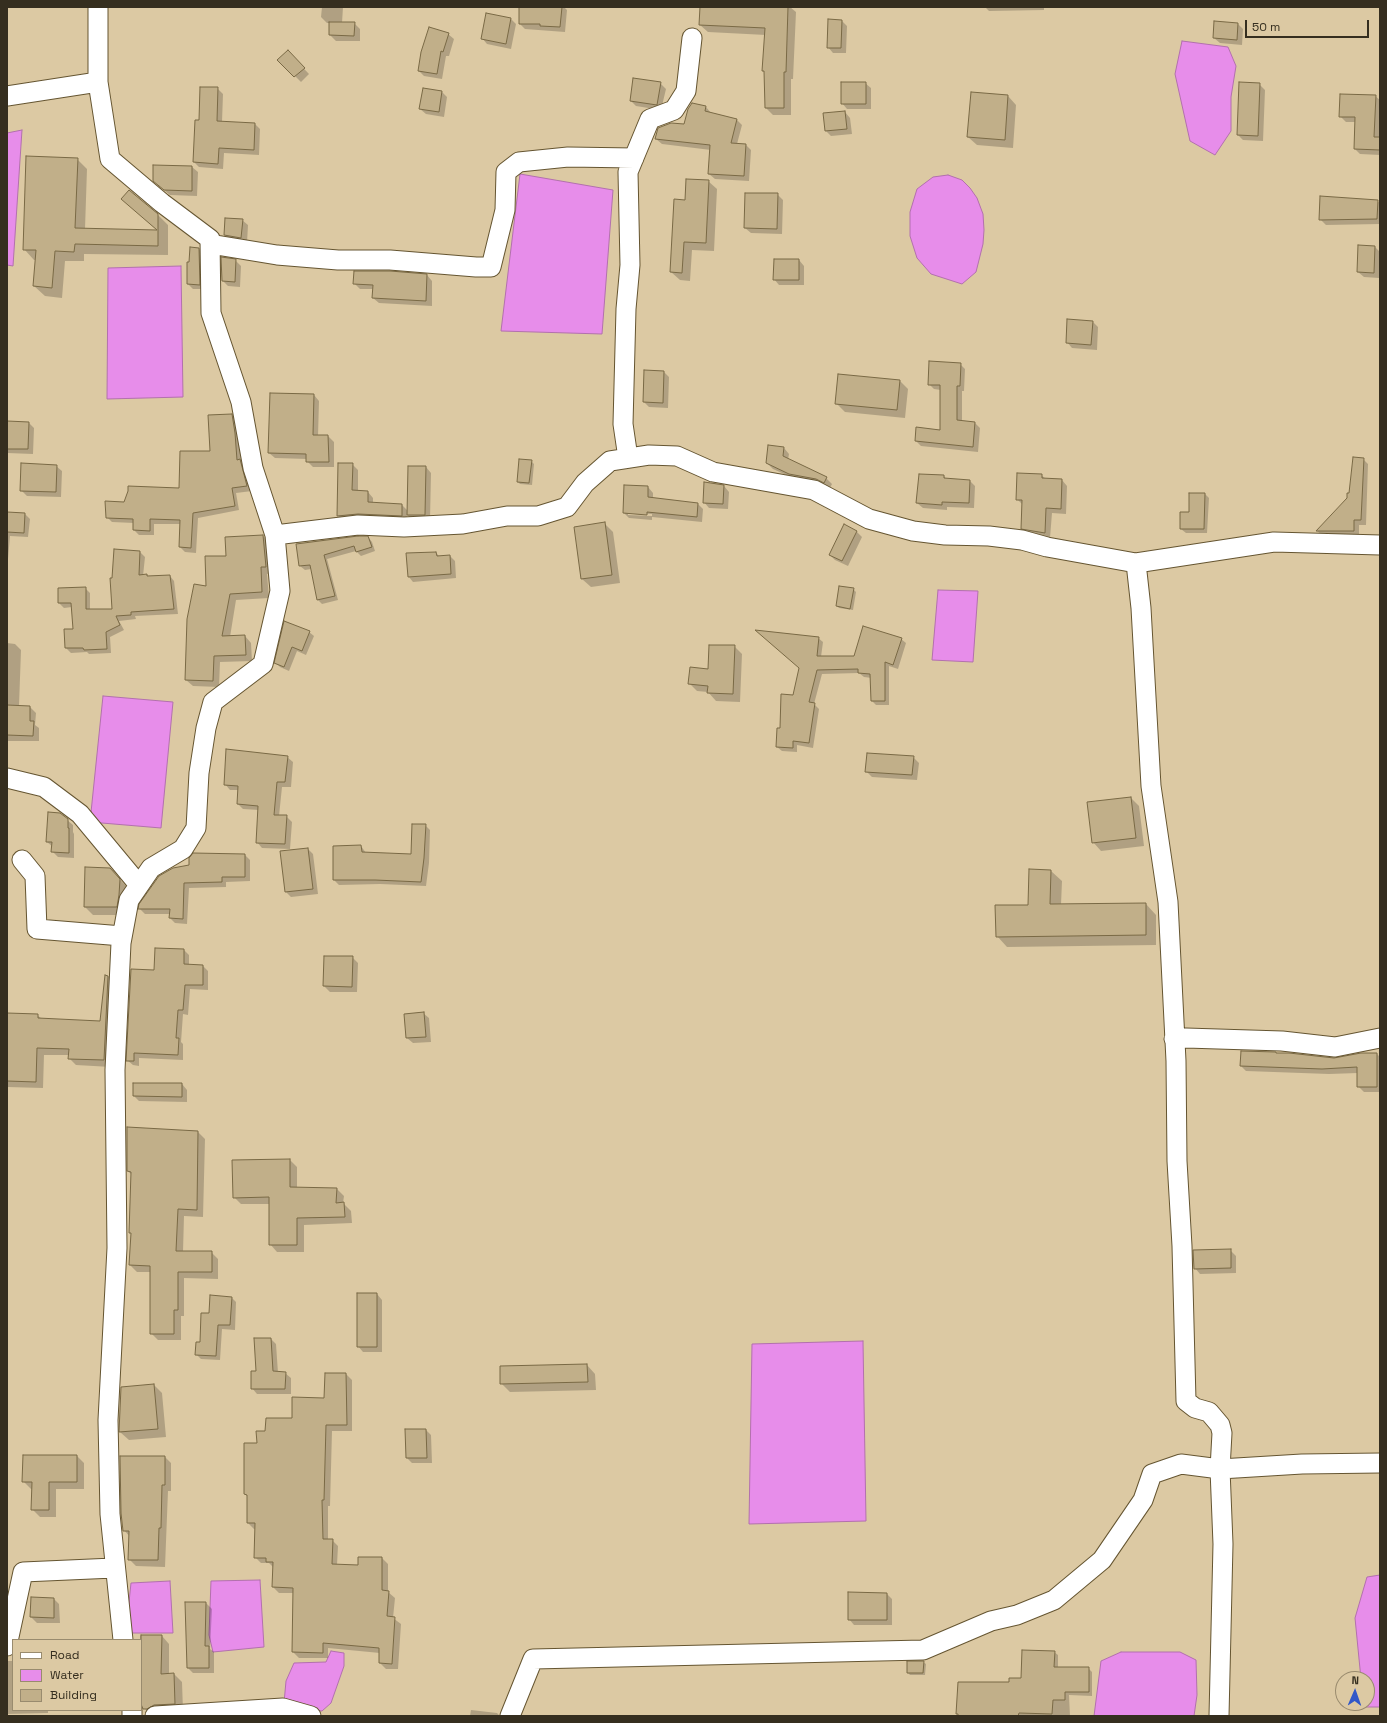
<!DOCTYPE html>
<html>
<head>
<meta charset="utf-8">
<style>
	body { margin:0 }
	#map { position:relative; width:1387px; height:1723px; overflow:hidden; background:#dcc9a3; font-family:"Space Grotesk",sans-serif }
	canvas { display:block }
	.frame { position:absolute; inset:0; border:8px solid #352e1f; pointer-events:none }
	.legend { position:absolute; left:12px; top:1639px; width:130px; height:72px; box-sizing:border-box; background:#dcc9a3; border:1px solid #998b6e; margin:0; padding:5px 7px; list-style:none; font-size:12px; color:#352e1f }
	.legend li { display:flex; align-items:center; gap:8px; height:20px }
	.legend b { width:20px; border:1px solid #998b6e }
	.north { position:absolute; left:1335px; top:1671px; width:40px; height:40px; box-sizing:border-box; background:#dcc9a3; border:1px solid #998b6e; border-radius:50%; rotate:2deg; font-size:11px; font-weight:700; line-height:16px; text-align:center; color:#352e1f }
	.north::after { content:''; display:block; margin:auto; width:14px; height:18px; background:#3158c8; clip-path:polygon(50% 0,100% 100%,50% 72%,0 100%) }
	.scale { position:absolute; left:1245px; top:20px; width:124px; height:18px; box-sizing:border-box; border:2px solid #352e1f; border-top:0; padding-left:5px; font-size:12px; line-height:14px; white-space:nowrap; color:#352e1f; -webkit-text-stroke:3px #dcc9a3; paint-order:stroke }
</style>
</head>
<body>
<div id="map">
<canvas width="1387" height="1723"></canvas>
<div class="frame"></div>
<ul class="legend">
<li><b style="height:5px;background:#fff"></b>Road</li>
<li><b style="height:11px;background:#e78dea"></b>Water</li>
<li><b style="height:11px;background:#c1af89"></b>Building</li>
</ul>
<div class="north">N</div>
<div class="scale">50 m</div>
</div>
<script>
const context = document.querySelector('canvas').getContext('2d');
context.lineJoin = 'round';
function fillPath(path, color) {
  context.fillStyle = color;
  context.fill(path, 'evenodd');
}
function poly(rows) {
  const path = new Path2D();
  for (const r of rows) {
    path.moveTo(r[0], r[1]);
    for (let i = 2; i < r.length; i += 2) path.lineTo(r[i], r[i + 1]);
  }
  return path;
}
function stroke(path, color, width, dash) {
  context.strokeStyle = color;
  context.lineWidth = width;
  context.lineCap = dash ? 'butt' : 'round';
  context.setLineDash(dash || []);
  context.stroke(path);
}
const water = poly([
	[1182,41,1228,47,1236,66,1231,97,1231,131,1215,155,1190,141,1175,74,1182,41],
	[22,130,13,266,7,265,7,133,22,130],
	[520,174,613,190,602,334,501,331,520,174],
	[948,175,962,180,970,188,977,198,983,214,984,230,983,244,976,272,962,284,931,274,917,258,910,236,910,212,917,189,933,177,948,175],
	[181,266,183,397,107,399,108,268,181,266],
	[938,590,978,591,973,662,932,660,938,590],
	[103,696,173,702,161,828,90,822,103,696],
	[863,1341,866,1521,749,1524,752,1344,863,1341],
	[1380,1575,1380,1707,1365,1707,1365,1703,1367,1703,1367,1679,1361,1679,1355,1618,1367,1577,1380,1575],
	[260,1580,264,1647,213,1652,209,1635,211,1581,260,1580],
	[170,1581,173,1633,132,1633,128,1612,131,1583,170,1581],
	[331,1651,344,1653,344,1666,331,1703,322,1711,300,1709,284,1703,286,1681,294,1663,326,1662,331,1651],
	[1121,1652,1180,1652,1196,1660,1197,1695,1194,1716,1094,1716,1101,1661,1121,1652]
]);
fillPath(water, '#e78dea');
stroke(water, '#b270ad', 1);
fillPath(poly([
	[322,7,343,7,342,23,354,23,360,29,360,41,336,41,330,35,330,23,327,23,321,17],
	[520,7,564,7,567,10,565,32,525,29,520,24],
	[701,7,790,7,796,12,793,79,791,79,791,115,773,115,766,108,765,73,763,71,766,35,708,32,700,25],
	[985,7,1044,7,1044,10,989,11],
	[511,19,516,24,511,49,487,44,482,38],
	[842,21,847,26,846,53,833,53,828,47],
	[1238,24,1243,29,1242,45,1220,43,1214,38],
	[448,34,454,39,449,56,446,56,442,79,424,76,419,71],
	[288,52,309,74,301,82,279,60],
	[660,83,666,89,661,110,636,106,631,101],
	[865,83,871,88,871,109,847,109,842,103],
	[1259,84,1265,90,1263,141,1243,140,1238,135],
	[217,88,223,94,222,122,255,124,260,129,259,155,224,153,223,169,199,167,194,162,200,121],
	[424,89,442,92,447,97,444,117,426,114,420,109],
	[1008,96,1016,105,1013,148,977,145,968,137],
	[1375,96,1380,100,1380,155,1360,154,1355,149,1356,122,1346,122,1340,116],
	[692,104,706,107,711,113,737,120,742,125,737,144,746,145,751,150,749,181,715,179,709,174,711,150,662,144,656,139,685,126],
	[845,112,850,118,852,134,831,136,826,131,824,114],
	[77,159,87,169,85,229,158,231,122,199,158,215,168,225,168,255,84,254,84,261,65,261,62,298,45,296,34,286,37,260,34,260,24,249],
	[154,166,192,167,198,172,197,196,170,195,159,186],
	[708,181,717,189,714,251,692,250,690,281,680,280,671,272,685,201],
	[777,194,783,200,782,234,751,233,745,228],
	[1377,201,1380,203,1380,224,1326,225,1320,219],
	[242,220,248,225,247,243,230,240,225,235],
	[1375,247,1380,252,1379,278,1364,277,1358,272],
	[199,249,203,253,204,289,193,289,188,284],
	[235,260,241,266,240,287,228,286,223,281],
	[799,260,804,266,804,285,779,285,774,279],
	[427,275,432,281,432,306,379,303,373,298,374,289,360,289,354,283],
	[1093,322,1098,327,1097,350,1072,348,1067,342],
	[960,364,965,369,964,391,962,391,962,422,975,423,980,428,978,452,921,446,916,441,941,431,941,390,934,389,929,384],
	[664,372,669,377,668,408,649,407,644,402],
	[900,381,908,389,905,418,845,412,836,403],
	[314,395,319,401,318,436,328,436,334,442,334,467,313,467,307,461,307,459,275,458,269,453],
	[232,415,237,420,240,439,241,462,245,466,252,491,236,493,239,510,198,518,196,553,185,552,180,547,181,524,154,524,154,535,139,535,134,530,134,523,112,522,107,517,125,503,180,489,211,452],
	[7,422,29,423,34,428,33,454,7,453],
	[784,448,789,454,788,460,826,478,832,484,830,488,795,479,773,469,767,463],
	[1363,459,1368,464,1366,525,1359,525,1359,536,1322,535,1317,531,1348,498],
	[531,461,534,464,532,485,520,484,518,482],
	[339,464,352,464,358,470,358,492,368,492,373,498,373,504,402,505,408,511,426,467,431,473,430,520,413,520,407,515,407,521,344,521,338,516],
	[56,466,62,471,61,497,27,496,21,490],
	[1041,475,1046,479,1062,480,1067,486,1066,514,1052,513,1050,538,1028,534,1022,528,1023,505,1018,500],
	[944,476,946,479,970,481,975,486,974,508,947,507,947,510,923,508,917,503],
	[724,486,729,492,728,509,709,508,704,502],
	[648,487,653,493,653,498,698,504,703,509,702,522,652,517,652,520,629,518,624,513],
	[628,513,652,514,652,516,628,515],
	[1205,494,1209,498,1207,533,1186,533,1181,529],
	[7,513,25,514,30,519,28,537,10,536,8,559,7,558],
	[605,524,613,532,620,583,591,587,582,579,576,528],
	[857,532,862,537,848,566,835,560,830,555],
	[263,536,270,542,272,573,267,574,269,598,236,600,230,637,245,636,251,643,252,661,220,662,219,687,193,686,186,680,207,587,227,557],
	[368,537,372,542,375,551,361,556,356,551,327,559,338,600,322,604,318,600,311,569,305,570,300,566,297,544],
	[115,550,140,552,145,557,143,576,147,575,149,577,170,576,174,581,178,614,135,616,136,619,119,621,124,630,110,637,111,653,89,654,87,652,71,653,66,648,74,630,72,607,64,608,59,603,85,588,90,593,90,610,113,610],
	[436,553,440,557,450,556,455,561,456,578,413,582,409,577,407,554],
	[853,589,856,592,853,610,839,608,837,606],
	[285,622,309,632,314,636,306,655,297,651,289,671,280,667,276,663],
	[818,638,823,642,821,657,854,657,901,639,906,643,898,669,889,666,889,705,876,705,872,701,872,678,864,677,859,673,822,674,814,704,819,709,813,748,797,745,797,752,782,751,777,747,781,729],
	[7,643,15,644,21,650,19,706,30,707,36,713,35,725,39,728,39,741,7,741],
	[734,646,742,654,740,702,716,701,708,692,697,691,689,683,709,670],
	[287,757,293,762,291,787,282,787,279,816,286,816,292,822,290,849,262,848,257,842,259,810,243,809,238,804,239,790,230,790,225,784],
	[913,757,919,763,917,780,872,777,866,771],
	[1131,798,1139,806,1144,846,1101,851,1093,842],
	[67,820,73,825,73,832,74,834,74,858,58,857,53,852,53,847,47,842],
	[425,825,430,830,429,863,426,886,380,884,339,885,334,880,334,847,361,846,366,853,412,855],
	[308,849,313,854,318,894,291,897,286,892],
	[245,855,250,860,250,881,226,882,226,887,189,888,187,924,175,923,170,918,170,914,145,914,140,909,159,877],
	[110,869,128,888,125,915,93,915,85,907],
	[1051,871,1062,881,1061,905,1146,904,1156,915,1156,945,1007,947,997,936,1029,906],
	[184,950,189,955,189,965,203,966,208,971,208,990,190,989,188,1015,183,1014,181,1042,183,1044,183,1060,139,1058,139,1066,133,1065,127,1060,155,971],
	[325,957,352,957,358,963,357,992,330,992,324,986],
	[106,976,108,976,115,984,111,1067,76,1065,69,1058,70,1055,44,1055,43,1088,7,1087,7,1014,37,1015,42,1019,101,1022],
	[423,1013,429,1018,431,1042,413,1043,407,1038],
	[1277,1054,1334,1059,1377,1054,1380,1057,1380,1092,1364,1092,1358,1086,1358,1073,1329,1074,1246,1071,1241,1066],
	[182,1084,187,1090,187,1102,139,1101,134,1096],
	[198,1132,205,1139,203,1217,184,1216,183,1252,211,1252,218,1259,218,1279,184,1278,184,1316,181,1316,181,1340,158,1340,151,1333,151,1272,137,1272,130,1265,132,1234,130,1232,131,1174,128,1171],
	[290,1160,297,1167,297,1188,337,1189,344,1196,343,1203,351,1211,352,1223,304,1225,304,1252,277,1252,270,1244,270,1204,241,1204,234,1197],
	[1230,1250,1236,1256,1236,1273,1200,1274,1195,1268],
	[377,1294,382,1300,382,1352,363,1352,358,1346],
	[232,1298,236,1302,235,1330,222,1329,220,1360,201,1359,196,1354,210,1314],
	[271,1339,276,1344,278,1373,285,1373,291,1378,291,1394,257,1394,252,1388],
	[587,1365,595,1374,596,1390,510,1392,501,1383],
	[346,1374,352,1380,352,1431,332,1431,330,1506,328,1506,328,1540,332,1540,338,1546,337,1565,359,1566,382,1558,388,1564,388,1592,395,1598,393,1618,401,1624,398,1669,386,1669,380,1663,380,1653,328,1648,328,1658,299,1658,293,1652,294,1593,279,1593,273,1587,273,1567,269,1563,261,1563,255,1557,256,1529,254,1529,248,1523,248,1497,245,1494,258,1444,266,1432,293,1420,325,1399],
	[154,1385,162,1393,166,1437,129,1440,120,1432],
	[406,1430,426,1430,431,1435,432,1463,412,1463,407,1458],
	[77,1456,84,1463,84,1489,56,1489,56,1517,40,1517,32,1509,33,1489,31,1489,23,1481],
	[165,1457,171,1463,171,1491,168,1491,165,1567,136,1566,129,1559,130,1537,124,1530],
	[887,1594,892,1599,892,1625,854,1625,849,1619],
	[32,1598,54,1599,59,1604,60,1623,37,1623,31,1617],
	[186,1603,206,1603,212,1609,210,1649,214,1652,214,1673,193,1673,188,1668],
	[140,1636,162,1636,169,1644,169,1674,174,1674,182,1682,183,1711,151,1716,141,1704],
	[1054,1652,1058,1655,1058,1668,1088,1668,1092,1672,1092,1696,1069,1695,1070,1716,959,1716,957,1713,1010,1683,1022,1679],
	[7,1661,13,1661,13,1710,48,1710,48,1713,7,1714],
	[923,1662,926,1664,925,1675,910,1675,908,1673],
	[471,1710,497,1713,500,1716,470,1716]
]), '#0003');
const building = poly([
	[519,7,562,7,560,27,540,26,540,24,519,24,519,7],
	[700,7,788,7,786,72,784,72,784,108,765,108,764,71,762,71,765,28,699,25,700,7],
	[486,13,511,18,506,44,481,39,486,13],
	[828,19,842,20,841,48,827,48,828,19],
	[1214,21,1238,23,1237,40,1213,38,1214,21],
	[329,22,355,22,354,36,329,35,329,22],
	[429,27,449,33,443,52,441,51,437,74,418,71,421,52,429,27],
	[288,50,305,68,294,77,277,60,288,50],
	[633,78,661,82,657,105,630,101,633,78],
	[841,82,866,82,866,104,841,104,841,82],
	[1239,82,1260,83,1258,136,1237,135,1239,82],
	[200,87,218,87,217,121,255,123,254,150,219,148,218,164,193,162,195,120,199,120,200,87],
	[423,88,442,91,439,112,419,109,423,88],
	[971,92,1008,95,1005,140,967,137,971,92],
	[1340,94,1376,95,1374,137,1380,137,1380,150,1354,149,1355,117,1339,117,1340,94],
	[692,103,706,106,705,111,737,119,731,143,746,144,744,176,708,174,710,145,655,139,658,128,671,123,684,124,688,109,692,103],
	[845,111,847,129,825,131,823,113,845,111],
	[26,156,78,158,75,228,157,230,121,199,129,190,158,214,158,246,75,244,74,252,55,251,52,288,33,286,36,250,23,250,26,156],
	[153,165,192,166,192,191,164,190,153,181,153,165],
	[686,179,709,180,706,243,684,242,682,273,670,272,674,199,685,200,686,179],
	[745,193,778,193,777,229,744,228,745,193],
	[1320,196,1378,200,1377,219,1319,220,1320,196],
	[225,218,243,219,241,238,224,235,225,218],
	[1358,245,1375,246,1374,273,1357,272,1358,245],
	[190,247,199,248,200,285,187,284,187,262,189,262,190,247],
	[221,257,236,259,235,282,222,281,221,257],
	[774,259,799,259,799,280,773,280,774,259],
	[354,271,390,271,427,274,426,301,372,298,373,285,353,284,354,271],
	[1067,319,1093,321,1091,345,1066,343,1067,319],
	[929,361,961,363,960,386,957,386,957,420,975,422,973,447,915,441,916,427,940,430,940,385,928,385,929,361],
	[644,370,664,371,663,403,643,402,644,370],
	[838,374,900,380,897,410,835,404,838,374],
	[270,393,314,394,313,435,328,435,329,462,306,462,306,454,268,453,270,393],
	[232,414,235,433,237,460,240,459,247,486,232,488,235,506,193,513,191,548,179,547,180,520,150,519,150,531,133,530,133,519,106,518,105,501,124,502,128,491,128,486,179,488,180,451,210,451,208,415,232,414],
	[7,421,29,422,28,449,7,449,7,421],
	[768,445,784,447,783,456,827,477,824,483,816,479,789,474,766,463,768,445],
	[1353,457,1364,458,1361,520,1354,520,1354,531,1316,531,1347,498,1347,493,1349,493,1353,457],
	[519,459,532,460,529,483,517,482,519,459],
	[21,463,57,465,56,492,20,491,21,463],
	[338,463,353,463,352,490,368,491,368,502,402,504,402,516,358,514,337,516,338,463],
	[408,466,426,466,425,515,407,515,408,466],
	[1017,473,1042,474,1042,478,1062,479,1061,509,1046,508,1045,533,1021,529,1022,500,1016,500,1017,473],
	[919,474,944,475,944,478,970,480,969,503,942,502,942,505,916,503,919,474],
	[704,482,724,485,723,504,703,503,704,482],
	[624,485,648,486,648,497,698,503,697,517,647,512,647,515,623,513,624,485],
	[1189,493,1205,493,1204,529,1180,529,1180,512,1189,512,1189,493],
	[7,512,25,513,24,533,7,532,7,512],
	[605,522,612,575,581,579,574,527,605,522],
	[844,524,857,531,842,561,829,555,844,524],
	[263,535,266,567,261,567,262,592,230,594,222,636,245,635,246,655,214,656,213,681,185,680,187,619,194,584,206,586,205,556,226,556,225,537,263,535],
	[358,536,368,536,372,547,356,552,354,546,324,555,335,596,317,600,310,565,299,566,296,544,358,536],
	[114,549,140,551,139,575,147,574,147,576,170,575,174,609,131,612,131,615,116,616,120,625,106,632,107,649,84,650,83,648,65,648,64,629,73,629,71,603,58,603,58,588,86,587,86,609,112,609,110,578,112,578,114,549],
	[436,552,437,556,450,555,451,574,408,577,406,553,436,552],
	[839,586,854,588,850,609,836,606,839,586],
	[284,621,310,631,302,651,292,647,284,667,274,663,284,621],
	[863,626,902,638,893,665,885,662,885,701,871,701,870,674,858,673,858,669,817,670,809,702,815,703,809,743,793,741,793,748,776,747,777,728,780,728,781,694,793,695,799,668,755,630,819,637,817,656,854,656,863,626],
	[709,645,735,645,733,694,707,693,708,686,688,684,690,667,708,669,709,645],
	[7,705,30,706,30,721,34,721,33,736,7,735,7,705],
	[226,749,288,756,285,782,277,782,274,815,287,815,285,844,256,843,258,806,237,804,238,786,224,785,226,749],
	[867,753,914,756,912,775,865,772,867,753],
	[1131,797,1136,838,1092,843,1087,802,1131,797],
	[48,812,60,813,68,819,68,828,69,828,69,853,51,852,52,842,46,842,48,812],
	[412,824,426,824,424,858,421,882,375,880,333,880,333,846,361,845,362,852,411,854,412,824],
	[308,848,313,889,285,892,280,851,308,848],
	[193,853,245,854,245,877,222,877,222,882,184,883,183,919,169,918,170,909,138,909,139,904,159,876,173,868,189,865,189,858,193,853],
	[85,867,110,868,120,879,119,895,117,907,84,907,85,867],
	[1029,869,1051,870,1050,904,1146,903,1146,935,996,937,995,905,1028,905,1029,869],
	[155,948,184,949,184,964,203,965,203,985,185,985,183,1010,178,1010,176,1038,179,1038,178,1055,134,1053,134,1061,126,1061,131,969,154,970,155,948],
	[324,956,353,956,352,987,323,986,324,956],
	[105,975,108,976,104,1060,68,1059,69,1049,37,1048,36,1082,7,1081,7,1013,38,1014,38,1018,100,1021,105,975],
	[424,1012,426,1037,406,1038,404,1014,424,1012],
	[1241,1051,1276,1052,1276,1053,1289,1053,1334,1058,1361,1053,1377,1053,1377,1087,1357,1087,1357,1067,1322,1069,1240,1066,1241,1051],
	[133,1083,182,1083,182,1097,133,1096,133,1083],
	[127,1127,198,1131,197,1210,178,1209,176,1251,212,1251,212,1272,178,1272,178,1310,174,1310,174,1334,150,1334,150,1266,129,1265,131,1233,129,1233,131,1172,127,1171,127,1127],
	[290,1159,290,1187,337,1188,336,1203,344,1202,345,1217,297,1218,297,1245,269,1245,269,1197,233,1198,232,1160,290,1159],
	[1231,1249,1231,1268,1194,1269,1193,1250,1231,1249],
	[357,1293,377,1293,377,1347,357,1347,357,1293],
	[210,1295,232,1297,230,1325,218,1325,216,1356,195,1355,196,1342,200,1342,201,1313,209,1313,210,1295],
	[254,1338,271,1338,273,1371,286,1372,285,1389,251,1389,251,1371,256,1371,254,1338],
	[587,1364,588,1382,500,1384,500,1366,587,1364],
	[325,1373,346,1373,347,1425,326,1425,324,1500,322,1500,323,1539,333,1539,332,1564,358,1565,358,1557,382,1557,382,1590,389,1591,387,1616,395,1617,392,1664,379,1663,379,1648,323,1643,323,1653,292,1652,293,1588,272,1587,273,1562,266,1562,266,1558,254,1558,255,1523,247,1523,247,1495,244,1494,244,1443,257,1443,256,1431,265,1431,266,1418,292,1418,292,1397,324,1398,325,1373],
	[154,1384,158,1429,119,1432,121,1387,154,1384],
	[405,1429,426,1429,427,1458,406,1458,405,1429],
	[23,1455,77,1455,77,1482,49,1482,49,1510,31,1510,32,1482,22,1482,23,1455],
	[120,1456,165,1456,165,1485,162,1485,161,1528,159,1528,158,1560,128,1560,129,1531,123,1531,121,1513,120,1456],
	[848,1592,887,1593,887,1620,848,1620,848,1592],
	[31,1597,54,1598,54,1618,30,1617,31,1597],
	[185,1602,206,1602,205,1646,209,1646,209,1668,187,1668,185,1602],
	[141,1635,162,1635,161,1674,174,1673,175,1704,154,1705,147,1709,143,1709,141,1704,141,1635],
	[1022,1650,1055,1651,1054,1667,1089,1667,1089,1692,1065,1692,1065,1700,1053,1700,1052,1714,1019,1713,1018,1716,958,1716,958,1714,956,1714,958,1682,1009,1682,1009,1678,1021,1678,1022,1650],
	[907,1661,924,1661,923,1673,907,1673,907,1661]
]);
fillPath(building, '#c1af89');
stroke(building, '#796945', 1);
const minor = poly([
	[98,7,98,82,110,159,162,203,210,239,211,313,241,402,253,468,275,535,280,591,263,664,213,702,206,728,199,773,196,828,183,849,151,868,129,900,121,943,115,1070,117,1248,108,1420,110,1514,123,1640],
	[7,96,98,82],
	[210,244,277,255,338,260,390,260,476,267,491,267,505,210,506,172,519,162,568,157,634,158],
	[628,458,623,424,626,309,630,265,628,172,650,119,674,110,686,91,692,38],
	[275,535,358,525,404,527,463,524,507,516,538,516,567,507,585,483,610,461,649,455,677,456,713,472,814,490,869,519,913,531,945,535,989,536,1022,540,1047,547,1136,563],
	[1380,545,1274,542,1136,563,1141,608,1151,786,1168,902,1176,1061,1177,1161,1182,1246,1186,1401,1195,1408,1209,1412,1220,1425,1222,1433,1220,1469,1302,1464,1380,1463],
	[7,778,44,787,80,814,139,885],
	[22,860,35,876,37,929,122,936],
	[1174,1039,1186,1038,1282,1041,1335,1047,1380,1038],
	[7,1646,23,1572,114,1568],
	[132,1710,132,1716],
	[155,1716,283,1708,311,1716],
	[510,1716,533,1659,923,1650,991,1621,1017,1615,1054,1600,1102,1560,1143,1500,1152,1474,1181,1464,1220,1469,1223,1544,1219,1716]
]);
stroke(minor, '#655531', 21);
stroke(minor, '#fff', 19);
</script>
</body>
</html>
